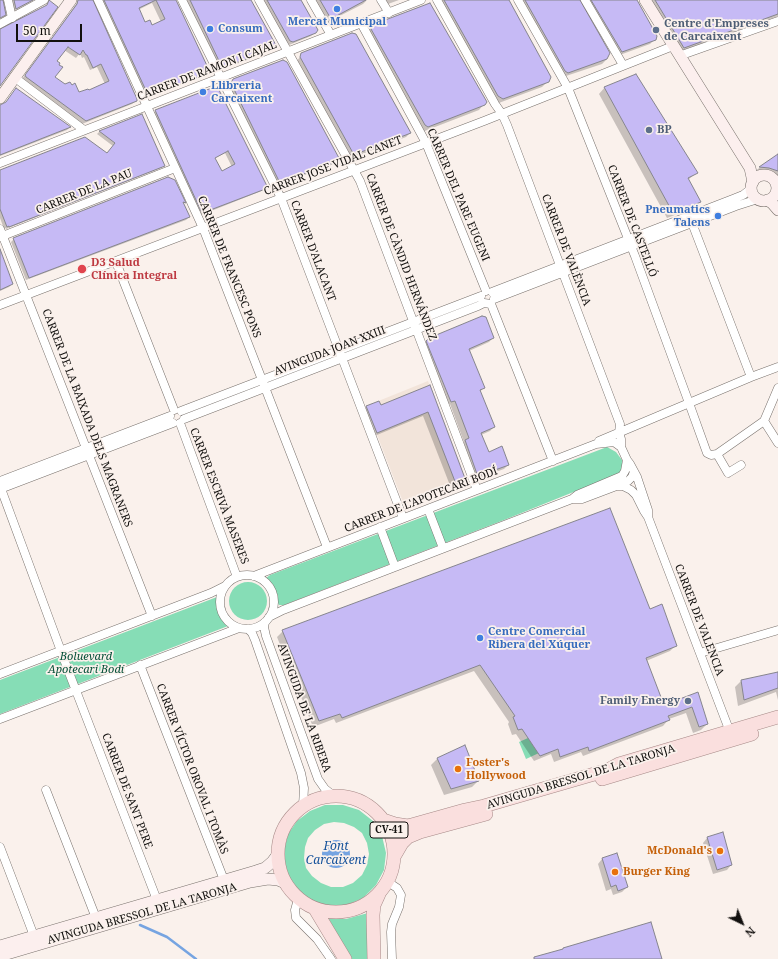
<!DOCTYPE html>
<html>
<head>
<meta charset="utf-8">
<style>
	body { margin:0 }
	#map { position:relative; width:778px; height:959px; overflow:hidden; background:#faf1ec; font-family:"Noto Serif",serif }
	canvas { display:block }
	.north { position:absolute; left:722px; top:903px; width:40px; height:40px; -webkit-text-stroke:3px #faf1ec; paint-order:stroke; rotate:137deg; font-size:11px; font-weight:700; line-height:16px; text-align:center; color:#12100e }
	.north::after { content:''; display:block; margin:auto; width:14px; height:18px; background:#12100e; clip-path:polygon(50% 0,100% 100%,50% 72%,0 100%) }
	.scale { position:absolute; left:16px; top:24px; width:66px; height:18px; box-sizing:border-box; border:2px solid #12100e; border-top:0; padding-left:5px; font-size:12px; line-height:14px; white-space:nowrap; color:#12100e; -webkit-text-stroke:3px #faf1ec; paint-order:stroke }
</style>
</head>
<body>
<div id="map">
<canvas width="778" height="959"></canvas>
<div class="north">N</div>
<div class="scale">50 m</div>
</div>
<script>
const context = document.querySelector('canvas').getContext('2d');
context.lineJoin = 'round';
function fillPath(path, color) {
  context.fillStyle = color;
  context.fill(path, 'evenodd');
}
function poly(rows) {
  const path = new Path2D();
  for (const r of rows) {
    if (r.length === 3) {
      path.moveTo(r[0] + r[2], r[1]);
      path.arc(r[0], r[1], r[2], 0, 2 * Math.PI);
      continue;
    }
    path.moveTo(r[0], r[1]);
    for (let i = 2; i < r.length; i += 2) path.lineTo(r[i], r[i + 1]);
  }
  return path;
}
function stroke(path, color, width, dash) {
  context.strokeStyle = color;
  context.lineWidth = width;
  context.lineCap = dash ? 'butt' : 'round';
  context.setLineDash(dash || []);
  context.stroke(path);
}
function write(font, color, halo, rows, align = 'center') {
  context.font = font + ' "Noto Serif",serif';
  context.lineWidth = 3.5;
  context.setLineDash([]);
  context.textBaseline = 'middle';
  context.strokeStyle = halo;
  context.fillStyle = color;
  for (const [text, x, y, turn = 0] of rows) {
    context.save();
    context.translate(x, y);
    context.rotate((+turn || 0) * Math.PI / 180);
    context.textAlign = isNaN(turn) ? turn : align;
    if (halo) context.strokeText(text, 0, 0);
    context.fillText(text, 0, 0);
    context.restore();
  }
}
fillPath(poly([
	[428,381,466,481,407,503,403,502,366,406]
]), '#f2e4da');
fillPath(poly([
	[607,447,616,452,622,460,623,470,617,476,581,489,504,520,284,605,279,605,278,603,278,596,275,589,266,578,270,575],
	[248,601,19],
	[217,597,219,613,222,620,228,626,0,714,0,680],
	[528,738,539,753,526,759,519,742],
	[325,805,343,805,359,810,373,821,382,836,386,853,384,870,376,885,363,898,347,905,331,906,315,902,301,894,291,881,285,866,284,850,288,834,297,821,310,811],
	[334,822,344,823,354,827,362,833,367,843,369,854,367,865,362,875,353,883,343,887,331,887,321,883,312,876,306,868,304,858,305,847,308,838,315,830,324,824],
	[368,913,369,959,349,959,329,919,346,919]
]), '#86ddb6');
fillPath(poly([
	[336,854,14]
]), '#76a4e1');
fillPath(poly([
	[9,0,34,0,12,12],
	[79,0,92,0,136,101,132,104,82,124,22,79],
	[64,50,76,58,80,53,82,58,84,57,90,70,97,67,105,84,89,92,79,94,54,78,56,61],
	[99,0,176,0,176,3,209,72,206,75,145,99],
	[152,3,161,22,151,26,145,24,138,10],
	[185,0,250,0,276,46,273,50,221,70],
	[261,0,300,0,315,32,311,36,289,45],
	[311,0,367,0,363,4,324,24],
	[386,0,399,0,388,4],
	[442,0,507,0,548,81,542,87,496,104,437,4],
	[518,0,579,0,607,59,602,64,563,77],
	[583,0,636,0,655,39,650,44,617,56],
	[648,0,778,0,778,16,679,52],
	[373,26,484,104,479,110,422,132,367,32],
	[302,54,410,133,406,137,352,158,349,156,297,61],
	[234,80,337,160,334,164,278,185,229,87],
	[216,87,267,187,264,190,201,215,153,113,156,111],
	[225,153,232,167,221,172,215,158],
	[605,87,696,173,688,180,699,201,693,208,667,218,599,94],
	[0,108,70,127,67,130,0,156],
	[141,116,164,166,161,168,6,229,6,228,4,229,0,218,0,171,107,154,113,146,97,134,99,132],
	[778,155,778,181,770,175,755,171],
	[174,181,184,203,183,205,189,217,186,220,26,280,11,242,14,239],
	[0,251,12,284,9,287,0,291],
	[493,338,489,342,469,351,483,388,480,392,494,427,490,431,481,435,488,453,508,465,504,469,476,479,461,445,464,442,450,404,447,405,425,343,429,339],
	[429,386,464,480,460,485,451,488,423,416,372,437,362,411,367,407,381,406],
	[650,610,676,645,670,651,646,661,664,706,698,694,707,724,701,730,693,733,686,713,669,719,663,726,583,756,581,752,554,762,551,754,534,761,516,734,512,735,508,724,509,722,474,671,336,723,334,719,313,727,277,637,283,631],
	[778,673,778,700,776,692,738,706,735,687,741,681],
	[438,758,478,781,472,787,444,795,431,765],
	[707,838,731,865,727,870,713,874,703,843],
	[602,859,627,887,622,892,613,895,611,889,606,891,598,864]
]), '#0003');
stroke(poly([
	[140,925,167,937,196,959]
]), '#76a4e1', 2.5);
const building = poly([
	[0,0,3,0,6,15,0,18,0,0],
	[14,0,33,0,16,9,14,0],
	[49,0,58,7,0,86,0,29,47,5,49,0],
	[78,0,93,0,137,99,137,101,86,121,26,77,25,75,77,4,78,0],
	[68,47,80,55,83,50,86,55,87,55,93,68,101,64,109,81,89,90,88,89,79,92,75,83,72,85,70,82,65,84,55,77,63,67,59,65,60,63,57,61,68,47],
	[104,0,176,0,210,72,149,97,104,0],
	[156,0,165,19,152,25,150,20,145,22,139,8,156,0],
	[190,0,251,0,277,47,225,67,221,65,190,0],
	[267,0,301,0,318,30,316,33,293,42,290,41,267,0],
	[320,0,366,0,331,19,320,0],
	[444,0,509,0,551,77,549,82,503,99,498,96,444,0],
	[525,0,580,0,610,53,607,59,568,73,565,71,525,0],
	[591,0,637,0,657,36,656,40,622,52,591,0],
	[655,0,778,0,778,14,684,48,655,0],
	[430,3,487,102,485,105,428,127,425,125,371,29,372,25,430,3],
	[352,33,356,34,411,133,356,154,353,153,300,57,301,53,352,33],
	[283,60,287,62,339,158,338,161,282,182,279,181,231,83,233,79,283,60],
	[636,74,698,173,688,178,701,202,673,213,604,87,636,74],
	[217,86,268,188,205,212,201,211,155,110,217,86],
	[228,151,235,164,222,171,215,158,228,151],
	[16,88,71,127,0,155,0,105,6,102,16,88],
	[142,114,165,166,9,227,9,226,7,227,0,209,0,170,85,137,107,153,115,143,99,131,142,114],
	[778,154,778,171,769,168,759,167,778,154],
	[168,177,175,180,186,203,183,202,190,217,29,278,13,238,168,177],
	[0,249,13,284,0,290,0,249],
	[482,316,486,317,494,338,469,349,485,388,480,390,495,427,481,433,489,452,502,446,509,465,481,475,477,474,465,440,469,438,455,401,451,402,426,341,429,338,482,316],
	[430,385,466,481,456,484,428,412,377,433,366,406,379,401,381,405,430,385],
	[610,508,650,609,662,604,677,646,646,658,664,705,698,692,708,724,699,727,692,707,668,716,670,720,589,751,588,747,560,757,558,749,540,756,522,729,518,730,513,717,515,716,480,665,342,718,340,714,319,721,282,630,610,508],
	[778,672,778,688,744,700,741,680,778,672],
	[465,745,479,781,451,789,437,758,465,745],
	[723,832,732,865,717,870,707,837,723,832],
	[617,853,628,887,618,891,616,885,611,887,602,858,617,853],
	[651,922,662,959,534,959,534,957,563,949,563,948,651,922]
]);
fillPath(building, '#c6baf5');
stroke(building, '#86858d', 1);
const street = poly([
	[8,0,12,18],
	[98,0,203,228,327,547],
	[182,0,281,198,403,518],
	[259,0,360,181,477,490],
	[311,0,331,35],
	[381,0,389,13],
	[437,0,495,104,502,114,507,125,620,424,619,433,621,439,621,447,627,460,630,464,637,477,648,510,648,517],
	[518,0,568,88,635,256,689,403,707,453,711,455,717,454,764,421,778,388],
	[585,0,623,65],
	[361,23,426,143,486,291],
	[0,24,44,0],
	[679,56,778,21],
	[14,77,84,130],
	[0,163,421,0],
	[775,182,778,183],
	[773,197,778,195],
	[692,223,751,377],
	[0,229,152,616],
	[0,237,175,168],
	[116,262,174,410],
	[492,292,733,199,743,195,752,188],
	[494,299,736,206,758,199],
	[491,304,553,461],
	[0,305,484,121,673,46],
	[181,411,481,296],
	[184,419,478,306,484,303,491,304],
	[764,421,778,443],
	[180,423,237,577],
	[599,441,751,377,778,367],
	[717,454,728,473,741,465],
	[0,481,170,416],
	[0,486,68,670,157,900],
	[617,486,623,486,631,490,636,495,644,511,648,517,730,732],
	[0,489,173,423],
	[573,499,582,499,619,485,628,481,632,477,634,472],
	[428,509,443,548],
	[380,527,395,567],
	[247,602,27],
	[254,576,596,444,614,442,621,447],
	[269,617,283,610,572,499,577,495,622,476,625,471,627,460],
	[265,622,264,627,266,636,318,779,325,789,334,796],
	[248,629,252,633,255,640,301,773,304,788,303,806],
	[700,653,778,630],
	[140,665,224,880],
	[0,674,211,593,225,586],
	[0,719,239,628],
	[46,790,96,918],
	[0,847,34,936],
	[388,882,397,888,401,895,399,907,392,924,391,932,392,959],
	[298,899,295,910,296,918,317,939,331,959]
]);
const secondary = poly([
	[645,0,750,168,753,182],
	[0,98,71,0],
	[764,188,13],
	[767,200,772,203,778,210],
	[0,946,256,871,265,868,272,862,278,854],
	[0,956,250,882,268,879,278,880,285,883]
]);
const primary = poly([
	[602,779,752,734],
	[336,854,58],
	[383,820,395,824,408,826,465,810,484,806,608,770,619,764,778,717],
	[395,855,402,843,408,837,420,832,486,814],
	[315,909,345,959],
	[374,959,373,915,374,905,379,894]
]);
stroke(street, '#78716c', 9);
stroke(secondary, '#78716c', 12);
stroke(primary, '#a68987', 14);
stroke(street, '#fff', 8);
stroke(secondary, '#fcefee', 11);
stroke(primary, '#fadfde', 13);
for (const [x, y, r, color] of [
	[337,9,4,"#3f7fe0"],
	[210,29,4,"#3f7fe0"],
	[656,30,4,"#5c6f8a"],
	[203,92,4,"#3f7fe0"],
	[649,130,4,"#5c6f8a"],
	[718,216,4,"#3f7fe0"],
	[82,269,5,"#e0444e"],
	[480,638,4,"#3f7fe0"],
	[688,701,4,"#5c6f8a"],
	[458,769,4,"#e8710a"],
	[720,851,4,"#e8710a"],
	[615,872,4,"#e8710a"]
]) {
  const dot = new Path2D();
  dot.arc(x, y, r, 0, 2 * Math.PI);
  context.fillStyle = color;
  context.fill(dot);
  stroke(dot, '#faf1ec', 1.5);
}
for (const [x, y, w] of [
	[389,830,38]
]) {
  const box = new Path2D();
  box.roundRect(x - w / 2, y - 8, w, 16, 3);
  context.fillStyle = '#faf1ec';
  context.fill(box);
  stroke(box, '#12100e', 1);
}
write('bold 10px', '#12100e', null, [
	["CV-41",389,830]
]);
write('bold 11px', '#366cbe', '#faf1ec', [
	["Mercat Municipal",337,22,"center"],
	["Consum",218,29],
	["Llibreria",211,86],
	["Carcaixent",211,99],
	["Pneumatics",710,210,"right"],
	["Talens",710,223,"right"],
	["Centre Comercial",488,632],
	["Ribera del Xúquer",488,645]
], 'left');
write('bold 11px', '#4e5e75', '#faf1ec', [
	["Centre d'Empreses",664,24],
	["de Carcaixent",664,37],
	["BP",657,130],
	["Family Energy",680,701,"right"]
], 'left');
write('11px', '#12100e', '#faf1ec', [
	["CARRER DE RAMON I CAJAL",207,71,-21],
	["CARRER JOSE VIDAL CANET",333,166,-21],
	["CARRER DE LA PAU",84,192,-22],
	["CARRER DEL PARE EUGENI",458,195,67],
	["CARRER DE CASTELLÓ",632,221,69],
	["CARRER DE VALÈNCIA",566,250,69],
	["CARRER D'ALACANT",313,251,69],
	["CARRER DE CÀNDID HERNÁNDEZ",401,257,69],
	["CARRER DE FRANCESC PONS",229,267,68],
	["AVINGUDA JOAN XXIII",330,351,-21],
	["CARRER DE LA BAIXADA DELS MAGRANERS",87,418,69],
	["CARRER ESCRIVÀ MASERES",219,496,69],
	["CARRER DE L'APOTECARI BODÍ",421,500,-21],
	["CARRER DE VALENCIA",699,620,69],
	["AVINGUDA DE LA RIBERA",304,708,70],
	["CARRER VÍCTOR OROVAL I TOMÀS",192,769,69],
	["AVINGUDA BRESSOL DE LA TARONJA",581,777,-17],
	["CARRER DE SANT PERE",127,791,69],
	["AVINGUDA BRESSOL DE LA TARONJA",142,914,-16]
]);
write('bold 11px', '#be3a42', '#faf1ec', [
	["D3 Salud",91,263],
	["Clínica Integral",91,276]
], 'left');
write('italic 11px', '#044f37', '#faf1ec', [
	["Boluevard",86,657],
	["Apotecari Bodí",86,670]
]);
write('bold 11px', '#c56008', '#faf1ec', [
	["Foster's",466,763],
	["Hollywood",466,776],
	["McDonald's",712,851,"right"],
	["Burger King",623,872]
], 'left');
write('italic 12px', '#15529b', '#faf1ec', [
	["Font",336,847],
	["Carcaixent",336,861]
]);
</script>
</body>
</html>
